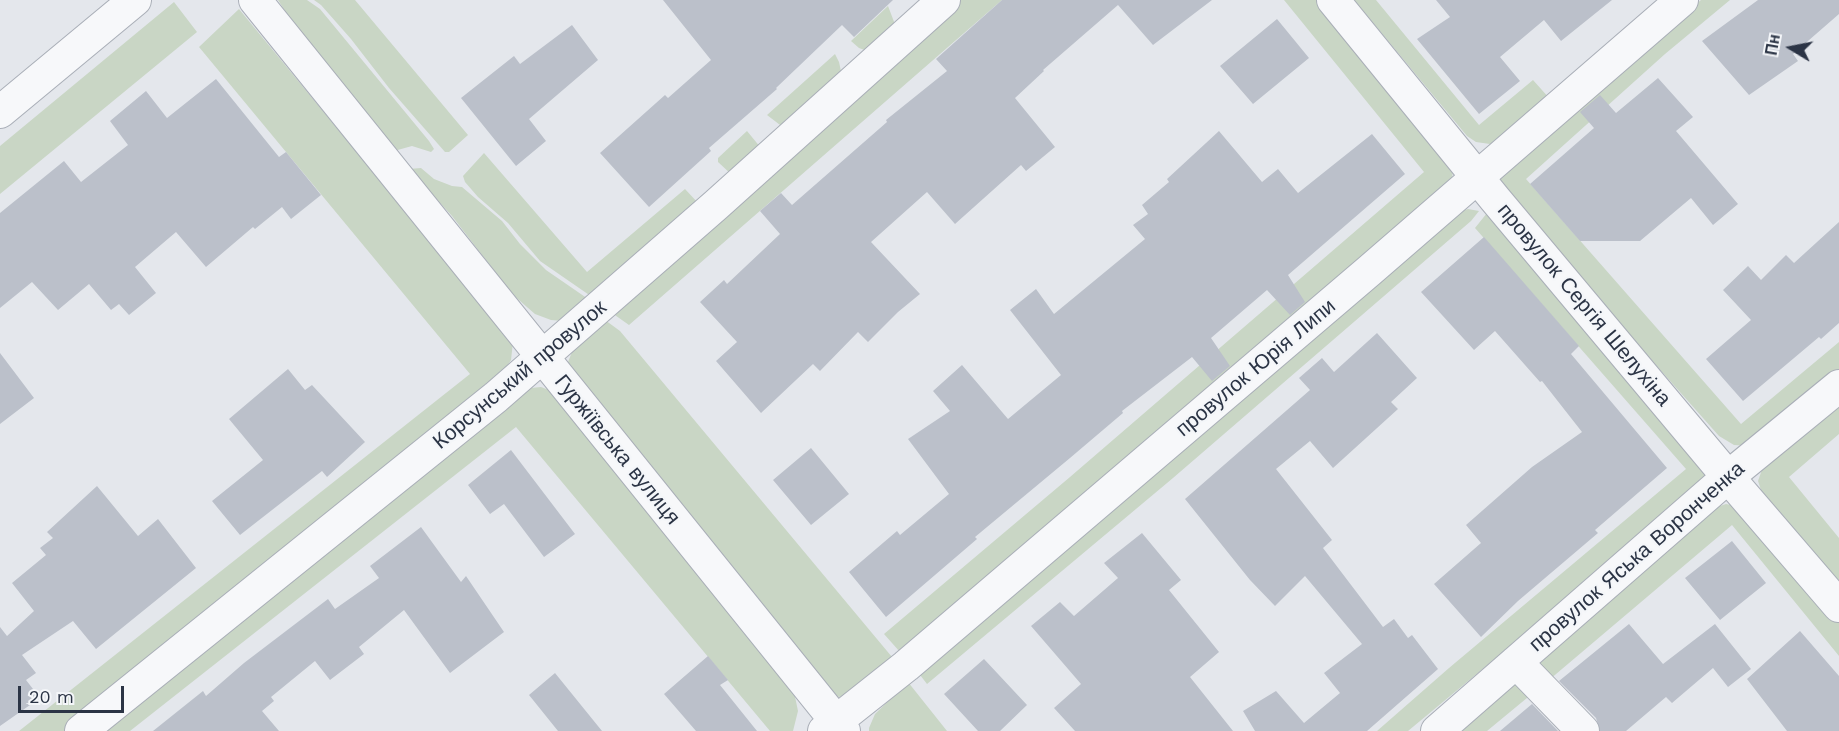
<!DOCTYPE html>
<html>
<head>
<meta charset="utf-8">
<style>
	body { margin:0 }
	#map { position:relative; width:1839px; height:731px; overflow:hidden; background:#e4e7ec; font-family:"Work Sans",sans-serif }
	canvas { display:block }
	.north { position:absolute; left:1761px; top:18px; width:60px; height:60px; -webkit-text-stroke:4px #f4f6f9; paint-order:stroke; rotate:280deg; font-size:16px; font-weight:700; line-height:24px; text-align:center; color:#2b3445 }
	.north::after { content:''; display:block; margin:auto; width:21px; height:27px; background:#2b3445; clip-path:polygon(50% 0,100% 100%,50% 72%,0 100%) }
	.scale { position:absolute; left:18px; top:686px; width:106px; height:27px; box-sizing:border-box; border:3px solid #2b3445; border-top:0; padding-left:8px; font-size:18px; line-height:21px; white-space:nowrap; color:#2b3445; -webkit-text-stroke:4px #f4f6f9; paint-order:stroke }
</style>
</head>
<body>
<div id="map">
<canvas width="1839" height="731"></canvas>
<div class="north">Пн</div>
<div class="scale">20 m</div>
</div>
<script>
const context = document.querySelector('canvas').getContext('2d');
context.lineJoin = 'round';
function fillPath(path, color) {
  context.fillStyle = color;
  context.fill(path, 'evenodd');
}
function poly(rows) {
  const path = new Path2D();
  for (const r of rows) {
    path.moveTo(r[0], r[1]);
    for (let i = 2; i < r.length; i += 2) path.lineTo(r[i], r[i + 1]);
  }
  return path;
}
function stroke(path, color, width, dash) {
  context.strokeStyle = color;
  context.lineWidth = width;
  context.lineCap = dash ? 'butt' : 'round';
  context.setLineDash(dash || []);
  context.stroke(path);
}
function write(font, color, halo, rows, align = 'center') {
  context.font = font + ' "Work Sans",sans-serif';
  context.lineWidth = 4.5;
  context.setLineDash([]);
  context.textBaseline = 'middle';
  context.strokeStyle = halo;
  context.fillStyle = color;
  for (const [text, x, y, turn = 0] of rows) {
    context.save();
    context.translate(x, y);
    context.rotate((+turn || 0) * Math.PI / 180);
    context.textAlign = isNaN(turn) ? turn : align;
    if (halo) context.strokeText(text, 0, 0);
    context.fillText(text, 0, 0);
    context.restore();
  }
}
fillPath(poly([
	[278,0,307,0,320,9,429,141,434,149,431,152,412,146,394,151,294,25],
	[314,0,355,0,468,135,449,152,445,152,389,88,351,39,321,5],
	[959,0,1002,0,629,325,612,313],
	[1284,0,1320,0,1454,168,1450,186,900,652,884,634,1070,477,1424,172],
	[1354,0,1376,0,1479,125,1533,80,1550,99,1503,140,1490,144,1476,142,1467,136],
	[1701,0,1730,0,1665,54,1526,179,1741,424,1839,342,1839,372,1750,446,1734,445,1719,436,1503,193,1499,184,1502,169],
	[174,2,197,32,0,194,0,146],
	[888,6,896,27,870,52,859,48,851,41],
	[239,9,513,342,511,360,501,376,262,574,64,731,19,731,470,374,199,47],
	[835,54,839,62,842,76,784,128,767,115],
	[747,131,761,148,732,175,718,162,718,158],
	[484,153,587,272,685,189,699,204,595,299,540,261,508,223,478,197,465,182,463,176],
	[421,168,434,179,452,186,462,187,502,221,520,244,546,270,591,301,563,321,551,320,535,314,512,294,452,216,409,169],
	[1468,209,1479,211,1471,221,1173,478,927,684,917,671,1456,213],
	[1487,213,1706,474,1703,486,1408,731,1377,731,1449,668,1686,469,1475,228],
	[605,320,620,331,892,657,848,695,839,697,828,692,569,371,568,362,572,352],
	[541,387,549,390,793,687,798,711,793,731,770,731,516,427,130,731,98,731,531,388],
	[1839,401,1839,434,1789,477,1839,538,1839,583,1762,493,1758,481,1765,461],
	[1726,504,1745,508,1839,619,1839,656,1732,525,1549,680,1540,669,1539,658,1711,509],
	[1516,679,1533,693,1487,731,1455,731],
	[908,682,947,731,869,731,869,728,875,714]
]), '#c9d6c5');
fillPath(poly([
	[663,0,893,0,854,37,842,25,776,88,777,89,709,148,711,151,649,207,600,153,665,95,668,98,711,60],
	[1002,0,1212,0,1153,45,1118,5,1043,70,1044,71,1015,98,1055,147,1026,171,1021,165,955,224,927,192,871,242,920,294,898,312,868,342,858,332,820,371,813,364,761,413,716,361,737,342,700,302,724,280,727,284,780,234,760,211,781,193,792,205,887,122,886,120,947,71,936,59],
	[1436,0,1612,0,1561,41,1544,20,1500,57,1520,81,1479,114,1417,39,1450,17],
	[1758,0,1839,0,1839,14,1793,54,1798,61,1749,95,1702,41],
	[1277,19,1309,58,1253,104,1220,66],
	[572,25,598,60,529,119,546,141,516,166,461,98,514,56,520,64],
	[1658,78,1693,117,1676,131,1738,204,1713,225,1691,198,1640,241,1580,241,1530,184,1594,128,1580,112,1600,95,1616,113],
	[216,79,279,157,286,152,321,195,291,219,282,207,255,229,253,227,206,267,176,232,135,267,156,293,129,315,119,304,111,310,89,284,58,310,32,282,0,308,0,213,64,161,81,182,128,145,110,121,146,91,167,118],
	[1219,131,1262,182,1278,169,1298,193,1372,134,1405,174,1288,275,1305,302,1290,315,1267,290,1211,338,1230,366,1212,381,1192,357,1122,411,1123,413,1070,458,975,537,977,539,886,617,849,572,897,531,900,535,949,494,908,439,950,411,933,391,962,365,1008,419,1061,375,1010,310,1036,289,1054,314,1145,239,1133,225,1148,214,1142,205,1169,182,1167,179],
	[1839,222,1839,323,1821,339,1819,337,1743,401,1706,359,1751,320,1723,290,1748,266,1761,280,1786,255,1794,263],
	[1484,237,1579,346,1571,354,1667,468,1595,530,1598,533,1518,601,1481,637,1434,584,1481,543,1466,525,1532,467,1582,432,1542,381,1540,382,1495,331,1474,350,1421,292],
	[1377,333,1417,378,1391,402,1398,409,1333,468,1310,441,1276,469,1332,540,1323,548,1383,627,1394,619,1408,638,1412,635,1438,669,1367,731,1255,731,1243,711,1276,691,1304,723,1340,693,1324,673,1362,644,1305,576,1275,606,1250,580,1185,499,1310,390,1299,378,1322,358,1334,372],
	[0,353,34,398,0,424],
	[288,369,305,390,312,385,365,442,327,477,322,471,240,535,212,501,263,460,229,419],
	[811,448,849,494,811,525,773,480],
	[511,450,575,534,544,557,504,504,490,514,468,485],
	[97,486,138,536,158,519,196,568,96,649,73,621,22,655,36,673,26,680,40,698,0,726,0,627,7,636,34,611,12,583,46,555,40,548,53,538,47,532],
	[421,527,461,582,466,576,504,632,450,673,404,610,359,647,364,654,330,680,315,661,271,697,274,701,262,711,279,731,153,731,203,691,206,696,244,663,328,599,335,609,379,578,370,566],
	[1142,533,1181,580,1169,590,1219,652,1190,677,1233,731,1075,731,1054,708,1081,684,1031,626,1060,602,1074,616,1118,578,1104,563],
	[1732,541,1766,583,1720,620,1685,578],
	[1629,624,1663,664,1715,624,1751,669,1728,687,1713,668,1672,703,1666,697,1626,731,1600,731,1596,718,1559,681],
	[1800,631,1839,676,1839,731,1787,731,1747,679],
	[708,656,728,680,720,685,757,731,696,731,664,694],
	[984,659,1027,705,1000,731,978,731,944,694],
	[555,673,602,731,558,731,529,695],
	[1532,704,1558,731,1500,731]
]), '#bbc0ca');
const street = poly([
	[255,0,844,731],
	[1333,0,1495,199,1728,477,1839,606],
	[0,112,135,0],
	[1516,662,1583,731],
	[81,731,496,397,716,205,944,0],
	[824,731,906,666,1369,271,1682,0],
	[1437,731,1728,477,1839,386]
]);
stroke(street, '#a9aeb7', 34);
stroke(street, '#f7f8fa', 32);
write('21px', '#2b3445', '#f4f6f9', [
	["провулок Сергія Шелухіна",1584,305,50],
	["провулок Юрія Липи",1256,368,-40],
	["Корсунський провулок",520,375,-40],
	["Гуржіївська вулиця",617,450,51],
	["провулок Яська Воронченка",1637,557,-41]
]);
</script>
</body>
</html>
